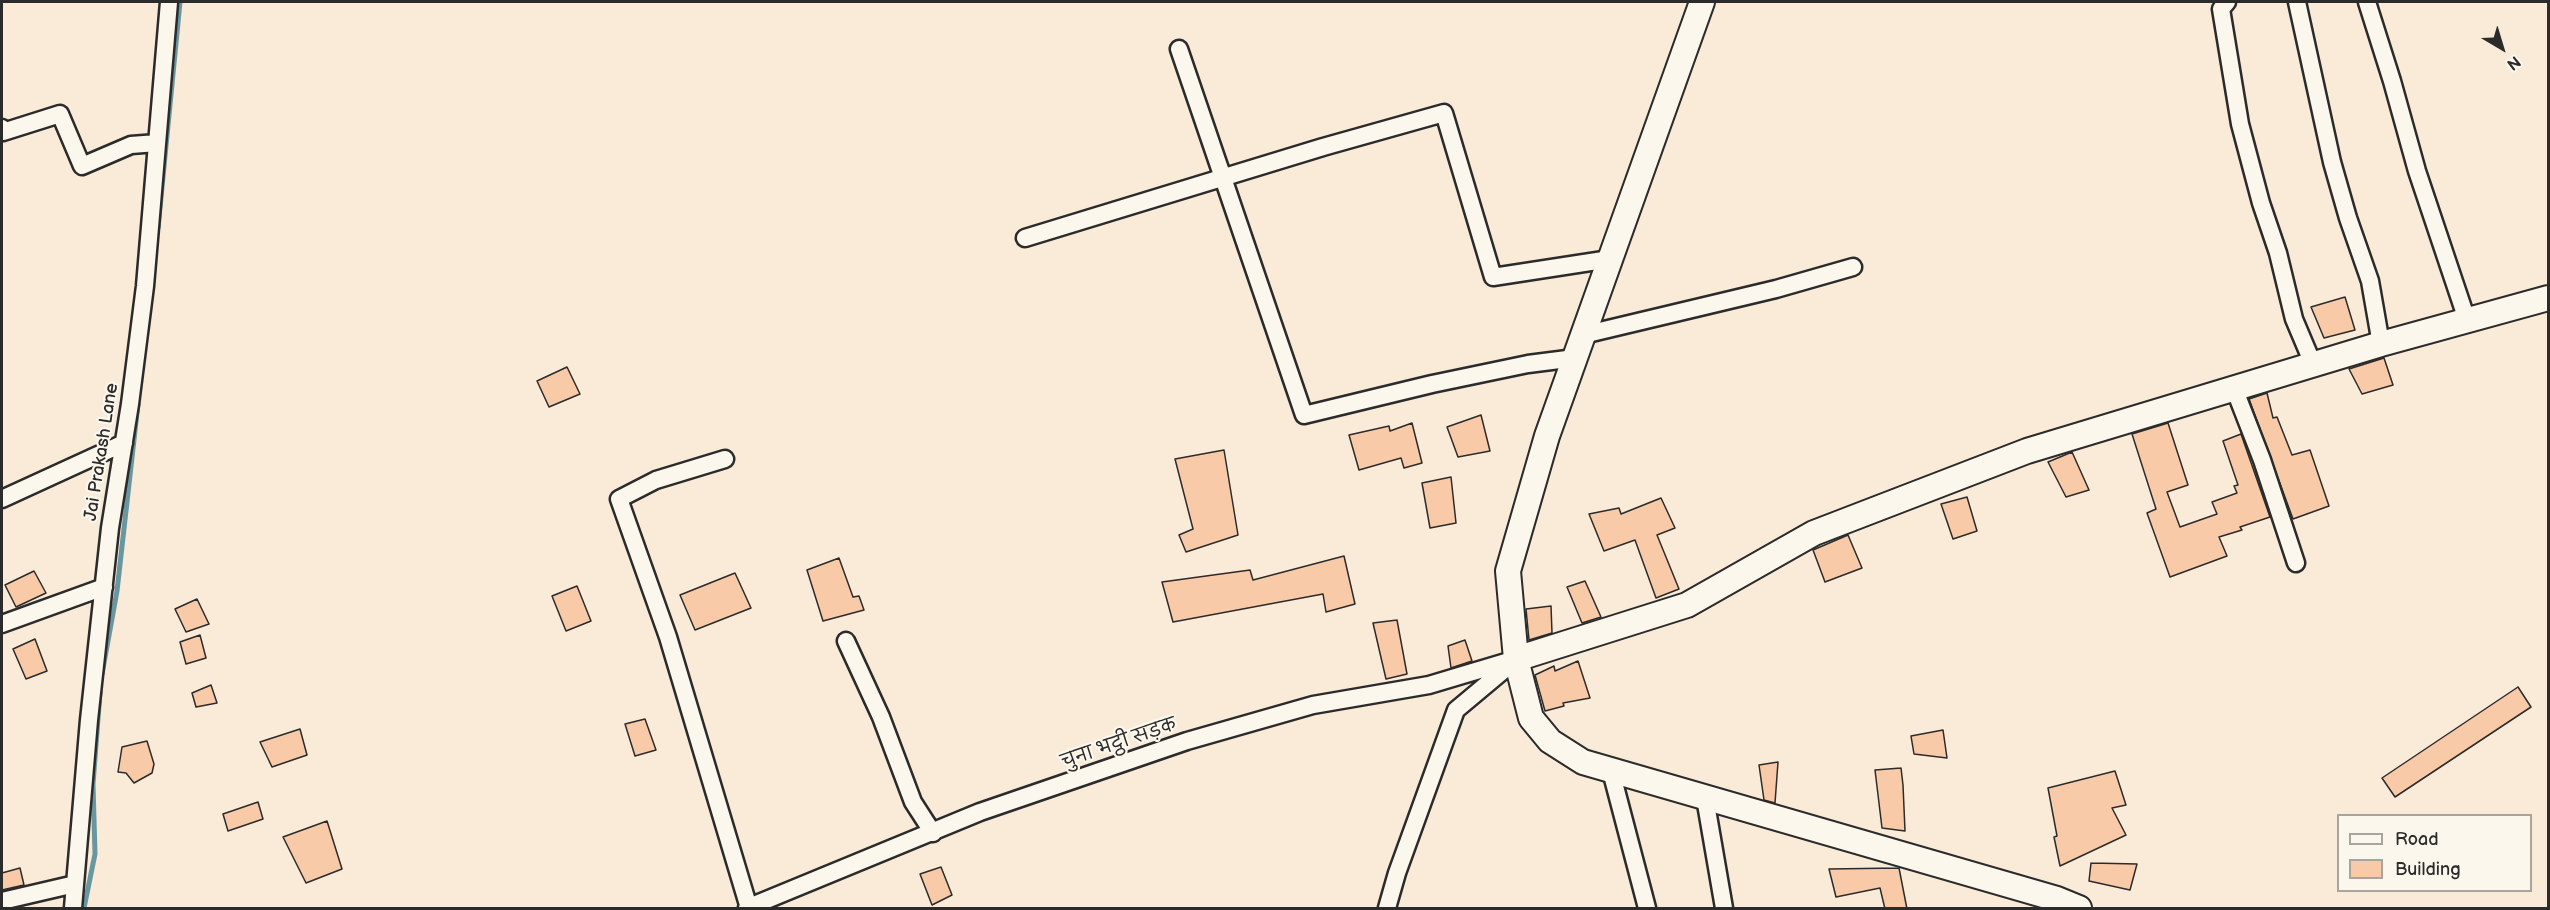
<!DOCTYPE html>
<html>
<head>
<meta charset="utf-8">
<style>
	body { margin:0 }
	#map { position:relative; width:2550px; height:910px; overflow:hidden; background:#faead8; font-family:"Balsamiq Sans",sans-serif }
	canvas { display:block }
	.frame { position:absolute; inset:0; border:3px solid #2b2b2b; pointer-events:none }
	.legend { position:absolute; left:2337px; top:814px; width:195px; height:78px; box-sizing:border-box; background:#fbf7ec; border:2px solid #a8a59f; margin:0; padding:8px 10px; list-style:none; font-size:18px; color:#2b2b2b }
	.legend li { display:flex; align-items:center; gap:12px; height:30px }
	.legend b { width:30px; border:2px solid #a8a59f }
	.north { position:absolute; left:2472px; top:18px; width:60px; height:60px; -webkit-text-stroke:4px #fbf7ec; paint-order:stroke; rotate:142deg; font-size:16px; font-weight:700; line-height:24px; text-align:center; color:#2b2b2b }
	.north::after { content:''; display:block; margin:auto; width:21px; height:27px; background:#2b2b2b; clip-path:polygon(50% 0,100% 100%,50% 72%,0 100%) }
</style>
</head>
<body>
<div id="map">
<canvas width="2550" height="910"></canvas>
<div class="frame"></div>
<ul class="legend">
<li><b style="height:8px;background:#fbf7ec"></b>Road</li>
<li><b style="height:16px;background:#f9caa8"></b>Building</li>
</ul>
<div class="north">N</div>
</div>
<script>
const context = document.querySelector('canvas').getContext('2d');
context.lineJoin = 'round';
function poly(rows) {
  const path = new Path2D();
  for (const r of rows) {
    path.moveTo(r[0], r[1]);
    for (let i = 2; i < r.length; i += 2) path.lineTo(r[i], r[i + 1]);
  }
  return path;
}
function stroke(path, color, width, dash) {
  context.strokeStyle = color;
  context.lineWidth = width;
  context.lineCap = dash ? 'butt' : 'round';
  context.setLineDash(dash || []);
  context.stroke(path);
}
function fillPath(path, color) {
  context.fillStyle = color;
  context.fill(path, 'evenodd');
}
function write(font, color, halo, rows, align = 'center') {
  context.font = font + ' "Balsamiq Sans","Playpen Sans Deva",sans-serif';
  context.lineWidth = 4.5;
  context.setLineDash([]);
  context.textBaseline = 'middle';
  context.strokeStyle = halo;
  context.fillStyle = color;
  for (const [text, x, y, turn = 0] of rows) {
    context.save();
    context.translate(x, y);
    context.rotate((+turn || 0) * Math.PI / 180);
    context.textAlign = isNaN(turn) ? turn : align;
    if (halo) context.strokeText(text, 0, 0);
    context.fillText(text, 0, 0);
    context.restore();
  }
}
stroke(poly([
	[158,228,180,2],
	[102,674,117,591,138,404],
	[84,908,95,854,93,784,100,692]
]), '#6897a1', 5);
const building = poly([
	[2345,297,2355,330,2324,338,2311,307,2345,297],
	[2384,358,2393,385,2362,394,2349,369,2384,358],
	[567,367,580,394,549,407,537,381,567,367],
	[2267,393,2273,418,2277,417,2292,455,2310,450,2329,506,2293,519,2249,399,2267,393],
	[1481,415,1490,451,1458,457,1447,427,1481,415],
	[1412,423,1422,463,1404,468,1401,458,1359,470,1349,435,1389,426,1390,431,1412,423],
	[2168,423,2188,485,2167,492,2180,527,2217,514,2212,502,2237,493,2234,486,2238,485,2223,441,2241,434,2270,517,2240,527,2242,530,2219,537,2227,556,2170,577,2147,513,2156,509,2132,434,2168,423],
	[1224,450,1238,535,1186,552,1179,535,1193,529,1175,459,1224,450],
	[2072,452,2089,490,2066,497,2048,462,2072,452],
	[1451,477,1456,523,1430,528,1422,483,1451,477],
	[1967,497,1977,531,1953,539,1941,504,1967,497],
	[1661,498,1675,528,1657,535,1679,589,1656,598,1635,540,1604,551,1589,514,1619,508,1621,514,1661,498],
	[1848,535,1862,568,1825,582,1813,550,1848,535],
	[1344,556,1355,604,1326,612,1323,594,1173,622,1162,582,1250,570,1253,580,1344,556],
	[839,558,853,597,859,596,864,610,823,621,807,570,839,558],
	[34,571,46,593,16,607,5,585,34,571],
	[735,573,751,608,695,630,680,595,735,573],
	[1585,581,1601,617,1582,623,1567,587,1585,581],
	[577,586,591,621,566,631,552,596,577,586],
	[197,599,209,624,186,632,175,609,197,599],
	[1551,606,1552,633,1529,640,1526,609,1551,606],
	[1397,620,1407,674,1386,679,1373,623,1397,620],
	[200,635,206,658,186,664,180,642,200,635],
	[35,639,47,671,26,679,13,649,35,639],
	[1465,640,1472,661,1451,668,1448,646,1465,640],
	[1578,661,1590,698,1563,703,1564,706,1545,711,1535,675,1554,666,1555,671,1578,661],
	[211,685,217,703,196,707,192,693,211,685],
	[2518,687,2531,707,2395,797,2382,778,2518,687],
	[645,719,656,750,635,756,625,724,645,719],
	[300,729,307,755,272,767,260,742,300,729],
	[1943,730,1947,758,1914,754,1911,736,1943,730],
	[147,741,154,764,152,773,134,783,126,773,118,772,122,747,147,741],
	[1778,762,1775,803,1764,800,1759,765,1778,762],
	[1901,768,1903,785,1905,831,1882,828,1875,770,1901,768],
	[2115,771,2126,805,2112,808,2126,835,2060,866,2054,837,2057,836,2048,788,2115,771],
	[258,802,263,819,228,831,223,814,258,802],
	[327,821,342,869,306,883,283,837,327,821],
	[2091,863,2137,864,2130,890,2089,881,2091,863],
	[941,867,952,895,932,905,920,874,941,867],
	[20,868,24,885,2,890,2,873,20,868],
	[1899,868,1907,909,1885,909,1880,888,1836,897,1829,869,1899,868]
]);
fillPath(building, '#f9caa8');
stroke(building, '#2b2b2b', 1.5);
const street = poly([
	[2227,2,2221,9,2240,124,2261,203,2278,253,2294,319,2313,364],
	[2297,2,2332,162,2348,218,2370,281,2381,344],
	[2367,2,2392,81,2417,171,2467,320],
	[1179,49,1304,415,1432,384,1528,364,1575,358],
	[2,128,3,132,60,114,82,166,131,145,157,143],
	[1025,238,1323,147,1444,113,1493,277,1610,259],
	[1583,335,1776,289,1853,267],
	[2234,388,2262,460,2296,563],
	[725,459,656,480,619,499,668,637,749,908],
	[2,499,124,443],
	[2,624,104,587],
	[846,641,881,717,913,802,933,833],
	[1611,771,1647,908],
	[1705,798,1724,908],
	[2,901,75,884],
	[73,908,89,720,110,528,130,404,145,286,169,2],
	[747,908,980,812,1187,741,1313,705,1429,685,1516,659],
	[1387,908,1397,873,1456,710,1511,664]
]);
const secondary = poly([
	[1702,2,1547,436,1508,571,1516,659,1531,718,1550,741,1583,762,2057,899,2079,908],
	[1516,659,1687,605,1814,533,2027,451,2381,344,2548,298]
]);
stroke(street, '#2b2b2b', 21);
stroke(secondary, '#2b2b2b', 28);
stroke(street, '#fbf7ec', 16);
stroke(secondary, '#fbf7ec', 24);
write('18px', '#2b2b2b', '#fbf7ec', [
	["Jai Prakash Lane",102,452,-81],
	["चुना भट्ठी सड़क",1119,744,-19]
]);
</script>
</body>
</html>
